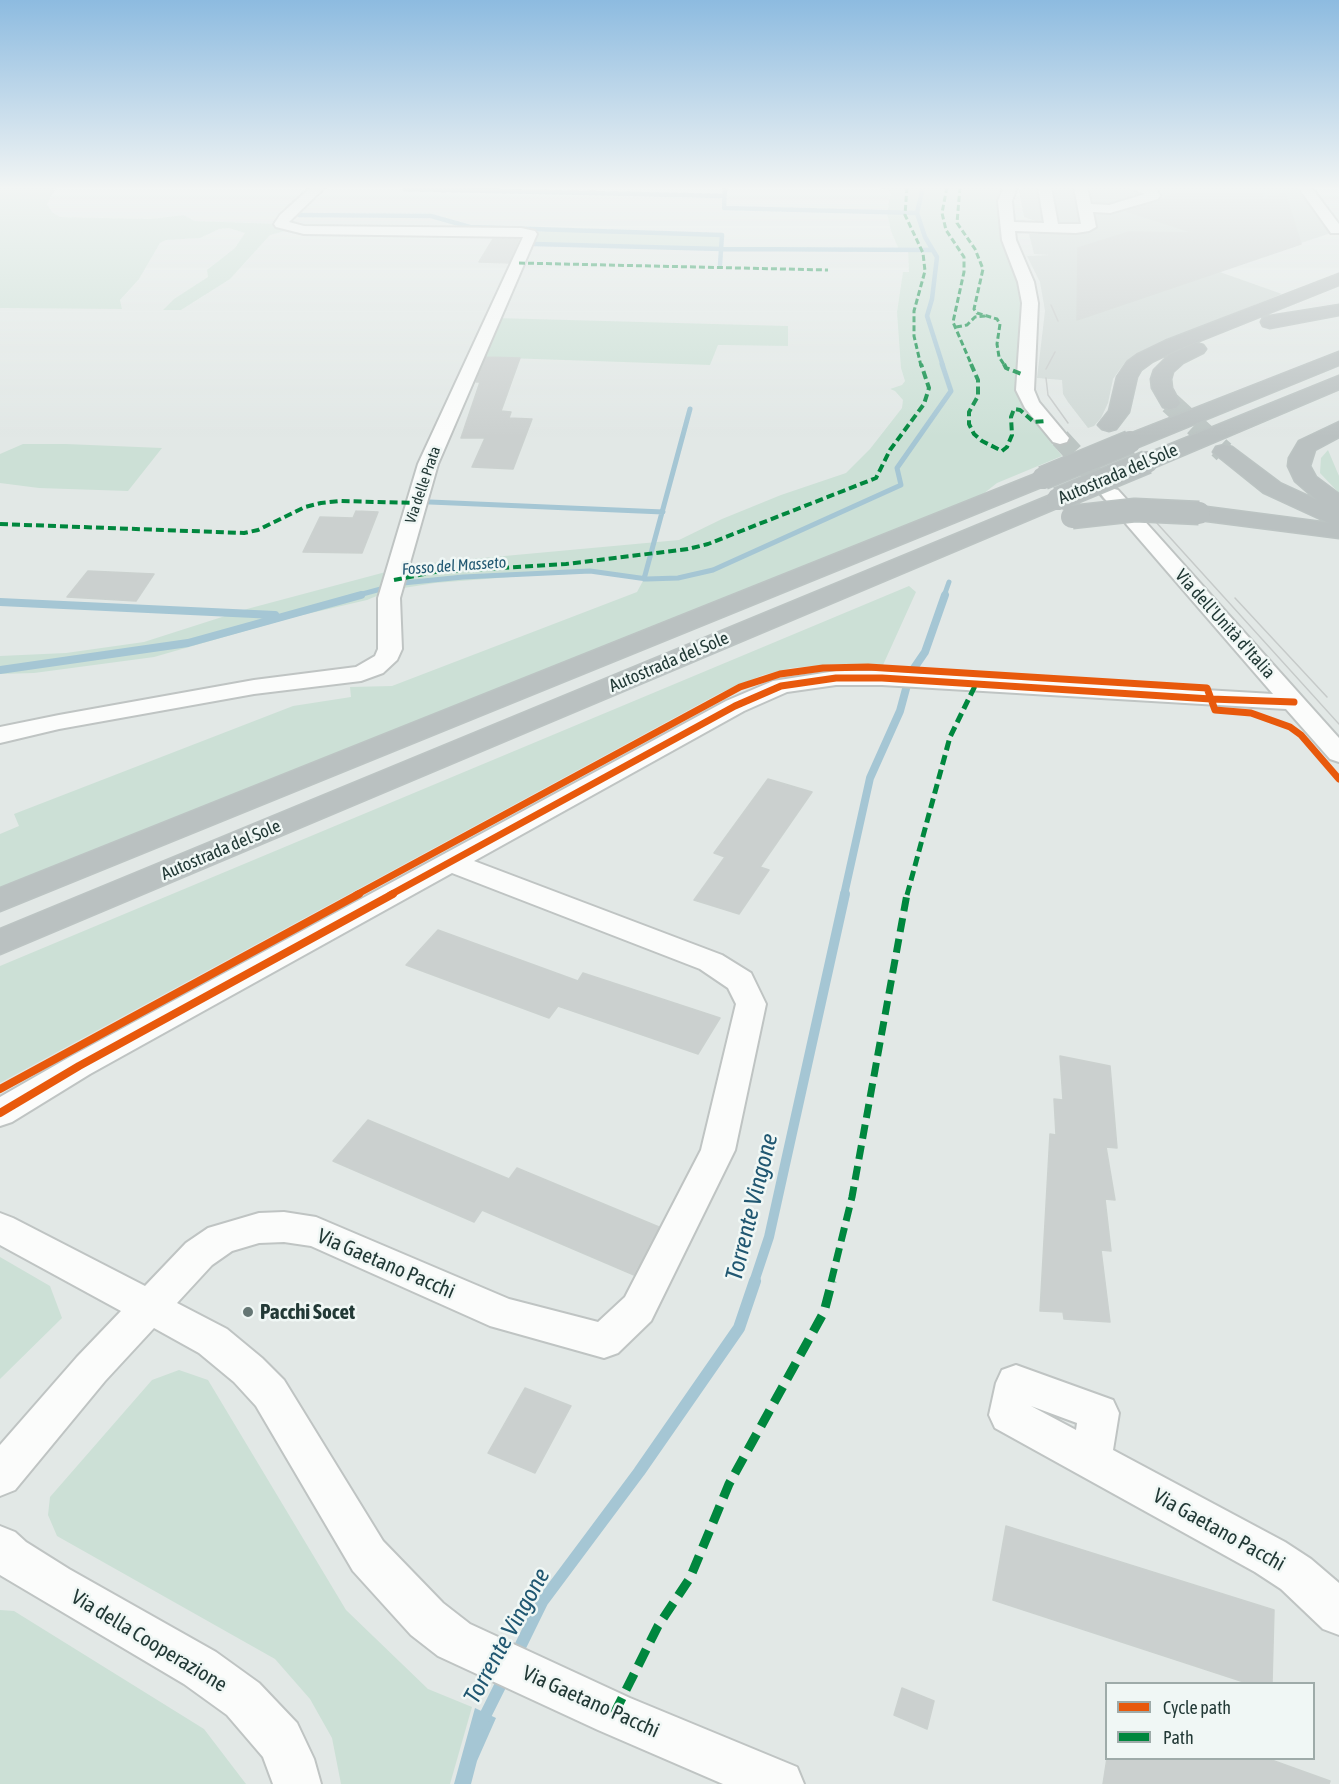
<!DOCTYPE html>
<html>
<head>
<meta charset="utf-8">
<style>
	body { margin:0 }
	#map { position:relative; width:1339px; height:1784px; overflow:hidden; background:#e2e8e6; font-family:"Asap Condensed",sans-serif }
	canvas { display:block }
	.legend { position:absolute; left:1105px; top:1682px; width:210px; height:78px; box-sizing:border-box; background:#f0f7f5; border:2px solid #9eaba9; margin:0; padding:8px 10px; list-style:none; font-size:18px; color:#223936 }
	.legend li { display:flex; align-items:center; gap:12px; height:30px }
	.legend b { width:30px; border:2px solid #9eaba9 }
</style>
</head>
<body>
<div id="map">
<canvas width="1339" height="1784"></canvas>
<ul class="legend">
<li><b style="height:8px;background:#e8590c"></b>Cycle path</li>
<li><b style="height:8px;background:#00873e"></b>Path</li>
</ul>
</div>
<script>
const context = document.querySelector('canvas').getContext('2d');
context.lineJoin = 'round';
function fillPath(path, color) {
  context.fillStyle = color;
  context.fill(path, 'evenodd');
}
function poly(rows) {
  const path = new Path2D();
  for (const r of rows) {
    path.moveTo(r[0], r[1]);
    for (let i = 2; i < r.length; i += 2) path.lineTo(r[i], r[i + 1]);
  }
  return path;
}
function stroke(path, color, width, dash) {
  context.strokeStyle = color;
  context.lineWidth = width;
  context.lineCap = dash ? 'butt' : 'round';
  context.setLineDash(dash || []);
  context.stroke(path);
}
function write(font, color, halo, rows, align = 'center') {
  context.font = font + ' "Asap Condensed",sans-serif';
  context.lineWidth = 5;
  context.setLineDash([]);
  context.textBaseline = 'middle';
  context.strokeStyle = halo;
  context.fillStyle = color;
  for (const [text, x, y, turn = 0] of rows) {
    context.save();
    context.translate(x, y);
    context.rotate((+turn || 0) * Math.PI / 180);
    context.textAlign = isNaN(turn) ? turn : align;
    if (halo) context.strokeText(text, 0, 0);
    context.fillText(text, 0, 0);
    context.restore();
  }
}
fillPath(poly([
	[1023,187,1314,187,1339,223,1339,233,1331,233,1217,271,1282,294,1149,348,1126,361,1113,379,1108,403,1101,418,1094,426,1088,428,1068,402,1063,394,1062,380,1037,378,1045,311,1040,282,1027,256,1049,255,1034,254,1029,234,1038,234,1035,221,1024,217,1019,191]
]), '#d0d9d6');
fillPath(poly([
	[0,187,56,187,47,204,52,212,60,217,150,219,184,215,195,221,281,224,292,229,270,235,230,279,181,310,163,310,174,299,208,277,207,270,235,248,245,233,229,228,219,229,200,238,166,240,160,243,139,279,120,300,122,309,0,308],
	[877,187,1011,187,1006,194,1023,274,1024,381,1060,438,1051,442,1062,456,997,483,963,510,0,888,0,834,19,826,14,814,293,706,351,697,350,687,392,686,637,592,644,579,613,572,523,576,435,583,391,590,367,600,294,617,154,657,34,673,0,674,0,656,66,653,144,642,247,609,397,569,439,562,679,540,722,519,781,495,846,473,870,449,902,408,903,400,895,391,890,389,902,385,905,381,901,368,897,312,903,272,909,272,908,250,899,250,891,231,887,214,891,191],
	[553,230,722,235,721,249,528,243,527,233],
	[495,318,788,326,788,346,718,345,710,365,477,357],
	[23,444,66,444,162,448,128,491,39,488,0,483,0,454],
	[1328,450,1339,476,1339,493,1320,473,1321,458],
	[909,586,916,592,883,665,836,664,791,668,763,675,720,693,0,1083,0,966],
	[0,1257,50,1286,62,1318,0,1379],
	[179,1370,208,1380,346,1610,428,1689,472,1707,450,1784,341,1784,332,1738,310,1699,275,1659,57,1536,48,1515,50,1497,152,1380],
	[0,1610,14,1611,204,1729,246,1784,0,1784]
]), '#cce0d6');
fillPath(poly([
	[475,1708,496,1718,477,1761,471,1784,454,1784]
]), '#a5c6d4');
stroke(poly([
	[725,187,724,208,917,213],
	[923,187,917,213,925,237,937,257,932,299,927,316,943,366],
	[405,189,724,196],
	[299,215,431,216,470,227,722,235,720,265],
	[534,244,721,249,932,250]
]), '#a5c6d4', 4.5);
stroke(poly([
	[430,502,663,512],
	[644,579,690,409],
	[355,596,403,583,463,577,590,571,647,579,678,578,713,570,901,485,897,468,951,391,942,364],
	[944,596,949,582]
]), '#a5c6d4', 5);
stroke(poly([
	[0,602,275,615],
	[0,670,188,643,361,595],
	[844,895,870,778,900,711,910,674,925,652,945,595]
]), '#a5c6d4', 8);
stroke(poly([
	[754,1282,769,1237,845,894]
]), '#a5c6d4', 10);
stroke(poly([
	[515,1657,542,1602,639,1472,739,1328,755,1281],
	[481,1724,505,1676]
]), '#a5c6d4', 12);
const building = poly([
	[1196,187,1261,187,1263,199,1285,193,1301,244,1077,320,1078,248,1129,232,1195,233,1126,211,1196,187],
	[493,239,519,239,509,263,479,262,493,239],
	[486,357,520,358,501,411,511,412,509,418,532,419,513,469,472,467,485,438,461,438,480,382,476,382,486,357],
	[356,511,378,512,362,553,303,552,320,517,353,518,356,511],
	[88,571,154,574,136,601,67,597,88,571],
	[768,779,812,792,760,867,769,870,739,914,694,900,725,857,714,853,768,779],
	[438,930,578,981,583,973,720,1018,698,1054,558,1006,549,1018,406,965,438,930],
	[1060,1056,1110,1066,1117,1148,1106,1147,1115,1200,1105,1199,1111,1251,1101,1250,1110,1322,1064,1319,1063,1312,1040,1311,1050,1134,1056,1135,1054,1099,1063,1100,1060,1056],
	[368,1120,509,1179,517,1168,659,1227,634,1275,482,1210,474,1222,333,1161,368,1120],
	[525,1388,571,1406,535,1473,488,1453,525,1388],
	[1006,1526,1274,1610,1272,1683,1247,1683,993,1600,1006,1526],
	[902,1688,934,1701,927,1729,894,1715,902,1688],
	[1107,1758,1266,1758,1330,1781,1329,1784,1103,1784,1107,1758]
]);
fillPath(building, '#cbd0cf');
stroke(building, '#cbd1cf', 1.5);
stroke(poly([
	[1060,438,1111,494]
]), '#bcc5c3', 20, [20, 10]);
stroke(poly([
	[1170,403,1224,452]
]), '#bcc5c3', 22, [22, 11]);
const minor = poly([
	[311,187,325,187,289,222,304,226,521,228,535,231,537,234,438,464,400,598,402,649,397,660,383,673,361,681,254,694,59,729,0,743,0,727,59,715,254,680,356,667,375,656,378,649,378,598,418,464,523,237,304,234,276,227,274,224,280,215,311,187],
	[1004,187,1017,187,1012,201,1014,222,1044,223,1038,187,1051,187,1058,224,1081,224,1074,187,1087,187,1091,204,1109,205,1145,194,1128,187,1150,187,1157,189,1160,196,1158,199,1110,213,1093,212,1096,227,1089,231,1076,233,1015,231,1016,240,1034,282,1038,303,1034,390,1039,402,1069,438,1067,442,1060,444,1053,442,1025,408,1016,390,1022,303,1018,282,1002,240,998,201,1004,187],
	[1298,187,1311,187,1339,224,1339,233,1331,233,1298,187],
	[1111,488,1118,490,1128,501,1131,505,1128,509,1114,509,1104,498,1101,494,1104,490,1111,488],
	[1134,515,1141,517,1339,738,1339,762,1330,759,1286,709,882,685,836,685,787,692,744,711,474,861,722,955,751,973,766,1004,735,1150,651,1321,618,1353,604,1358,490,1326,311,1246,284,1242,259,1243,232,1251,212,1265,177,1303,227,1329,262,1358,284,1380,383,1541,443,1603,470,1624,630,1698,797,1767,804,1784,723,1784,598,1730,438,1656,411,1635,353,1571,256,1406,234,1382,199,1353,154,1328,105,1381,15,1490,0,1496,0,1445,77,1357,121,1311,0,1245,0,1213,13,1218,145,1286,186,1243,208,1228,259,1213,284,1212,316,1217,509,1299,598,1322,625,1297,701,1150,736,1004,728,988,700,969,452,873,90,1074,12,1122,0,1126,0,1097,68,1058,726,701,773,681,836,671,882,671,1273,694,1127,525,1124,521,1127,517,1134,515],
	[1016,1365,1113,1400,1119,1413,1113,1450,1285,1542,1311,1559,1339,1583,1339,1635,1323,1629,1281,1589,1255,1572,995,1428,989,1415,996,1383,1002,1370,1016,1365],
	[1031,1406,1077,1423,1076,1430,1031,1406],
	[0,1526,15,1532,26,1542,69,1569,216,1652,259,1683,297,1723,314,1759,321,1784,273,1784,263,1757,227,1715,184,1684,0,1575,0,1526]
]);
const highway = poly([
	[1339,274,1339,285,1179,349,1152,362,1141,370,1137,377,1129,412,1116,429,1109,431,1102,429,1098,425,1109,411,1117,377,1127,362,1138,354,1165,341,1339,274],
	[1339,305,1339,315,1270,328,1263,326,1261,322,1263,318,1270,316,1339,305],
	[1196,343,1203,345,1206,349,1203,353,1183,363,1173,372,1171,379,1172,388,1180,403,1177,407,1170,409,1163,407,1152,388,1151,379,1154,370,1169,355,1196,343],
	[1339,352,1339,365,1138,447,1130,448,1122,447,1119,442,1122,437,1339,352],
	[1339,376,1339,389,1155,467,1147,469,1139,467,1136,462,1139,457,1339,376],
	[1339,422,1339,437,1315,450,1310,466,1316,477,1339,494,1339,538,1199,520,1191,518,1187,513,1191,508,1199,506,1329,523,1264,493,1213,452,1216,447,1224,445,1232,447,1280,483,1317,500,1295,481,1288,466,1289,458,1299,441,1339,422],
	[1043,471,1051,473,1054,478,1051,483,0,911,0,888,1043,471],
	[1058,492,1066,494,1070,499,1066,504,0,954,0,929,1058,492]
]);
stroke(minor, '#bfc4c3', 4);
stroke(highway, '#bcc4c3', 3);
fillPath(minor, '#fbfcfb');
fillPath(highway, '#bac1c1');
stroke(poly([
	[1051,305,1058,321],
	[1046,369,1055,352],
	[1046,378,1048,395,1068,423],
	[1155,521,1339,724],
	[1235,598,1327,697]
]), '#c6cac9', 1.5);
const highwayBridge = poly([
	[1043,478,1130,442],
	[1058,499,1147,462],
	[1072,517,1135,510,1199,513]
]);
stroke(highwayBridge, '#bcc4c3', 25, []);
stroke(highwayBridge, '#bac1c1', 22);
stroke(poly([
	[907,187,905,215,923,253,925,271,914,311,914,336,921,366],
	[947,187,942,213,946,230,964,257,964,272,953,322,972,366],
	[960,187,957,223,975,249,983,269,974,309,977,313,997,319,1000,324,997,344,999,357,1005,366],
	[519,263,828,270],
	[956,327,967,325,975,317,985,316]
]), '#00873e', 3, [6, 3]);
stroke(poly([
	[971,364,978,380,978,396,969,412,969,424,974,434,982,441,1002,451,1007,447,1012,435,1011,417,1014,409,1020,410,1034,422,1045,421],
	[1004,364,1006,368,1024,375],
	[0,524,244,533,258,530,305,507,321,503,340,501,416,503],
	[394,580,435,572,566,564,688,549,708,544,876,478,890,450,924,404,929,388,921,364]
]), '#00873e', 4, [8, 4]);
stroke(poly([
	[907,895,950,737,976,684]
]), '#00873e', 5, [10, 5]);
stroke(poly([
	[831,1282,852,1197,907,894]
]), '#00873e', 7, [14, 7]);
stroke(poly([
	[614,1714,658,1626,690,1578,729,1484,824,1312,832,1281]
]), '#00873e', 9, [18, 9]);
stroke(poly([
	[356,895,740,687,780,674,823,668,868,667,1207,688,1215,710,1251,713,1290,727,1301,735,1339,779],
	[390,895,735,706,781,686,836,678,882,678,1211,699,1294,702]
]), '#e8590c', 7);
stroke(poly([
	[0,1089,359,894],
	[0,1113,79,1066,393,894]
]), '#e8590c', 8);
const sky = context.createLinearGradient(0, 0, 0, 437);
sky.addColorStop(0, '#8dbbe0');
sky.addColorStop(0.43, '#f2f5f4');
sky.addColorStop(1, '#f2f5f400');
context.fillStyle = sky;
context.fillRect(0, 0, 1339, 437);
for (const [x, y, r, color] of [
	[248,1312,6,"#657674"]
]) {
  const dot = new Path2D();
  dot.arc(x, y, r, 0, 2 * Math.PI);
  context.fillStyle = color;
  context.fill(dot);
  stroke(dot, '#f0f7f5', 2);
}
write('15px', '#223936', '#f0f7f5', [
	["Via delle Prata",423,485,-71]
]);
write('italic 16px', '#205771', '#f0f7f5', [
	["Fosso del Masseto",454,566,-4]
]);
write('18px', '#223936', '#f0f7f5', [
	["Autostrada del Sole",1118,474,-23],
	["Via dell'Unità d'Italia",1225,624,48],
	["Autostrada del Sole",669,662,-23],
	["Autostrada del Sole",221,850,-23]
]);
write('21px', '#223936', '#f0f7f5', [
	["Via Gaetano Pacchi",386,1264,23],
	["Via Gaetano Pacchi",1219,1530,29],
	["Via della Cooperazione",149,1641,31],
	["Via Gaetano Pacchi",591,1702,24]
]);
write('bold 21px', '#223936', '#f0f7f5', [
	["Pacchi Socet",260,1312]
], 'left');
write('italic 24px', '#205771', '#f0f7f5', [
	["Torrente Vingone",752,1207,-76],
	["Torrente Vingone",507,1636,-61]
]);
</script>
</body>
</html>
